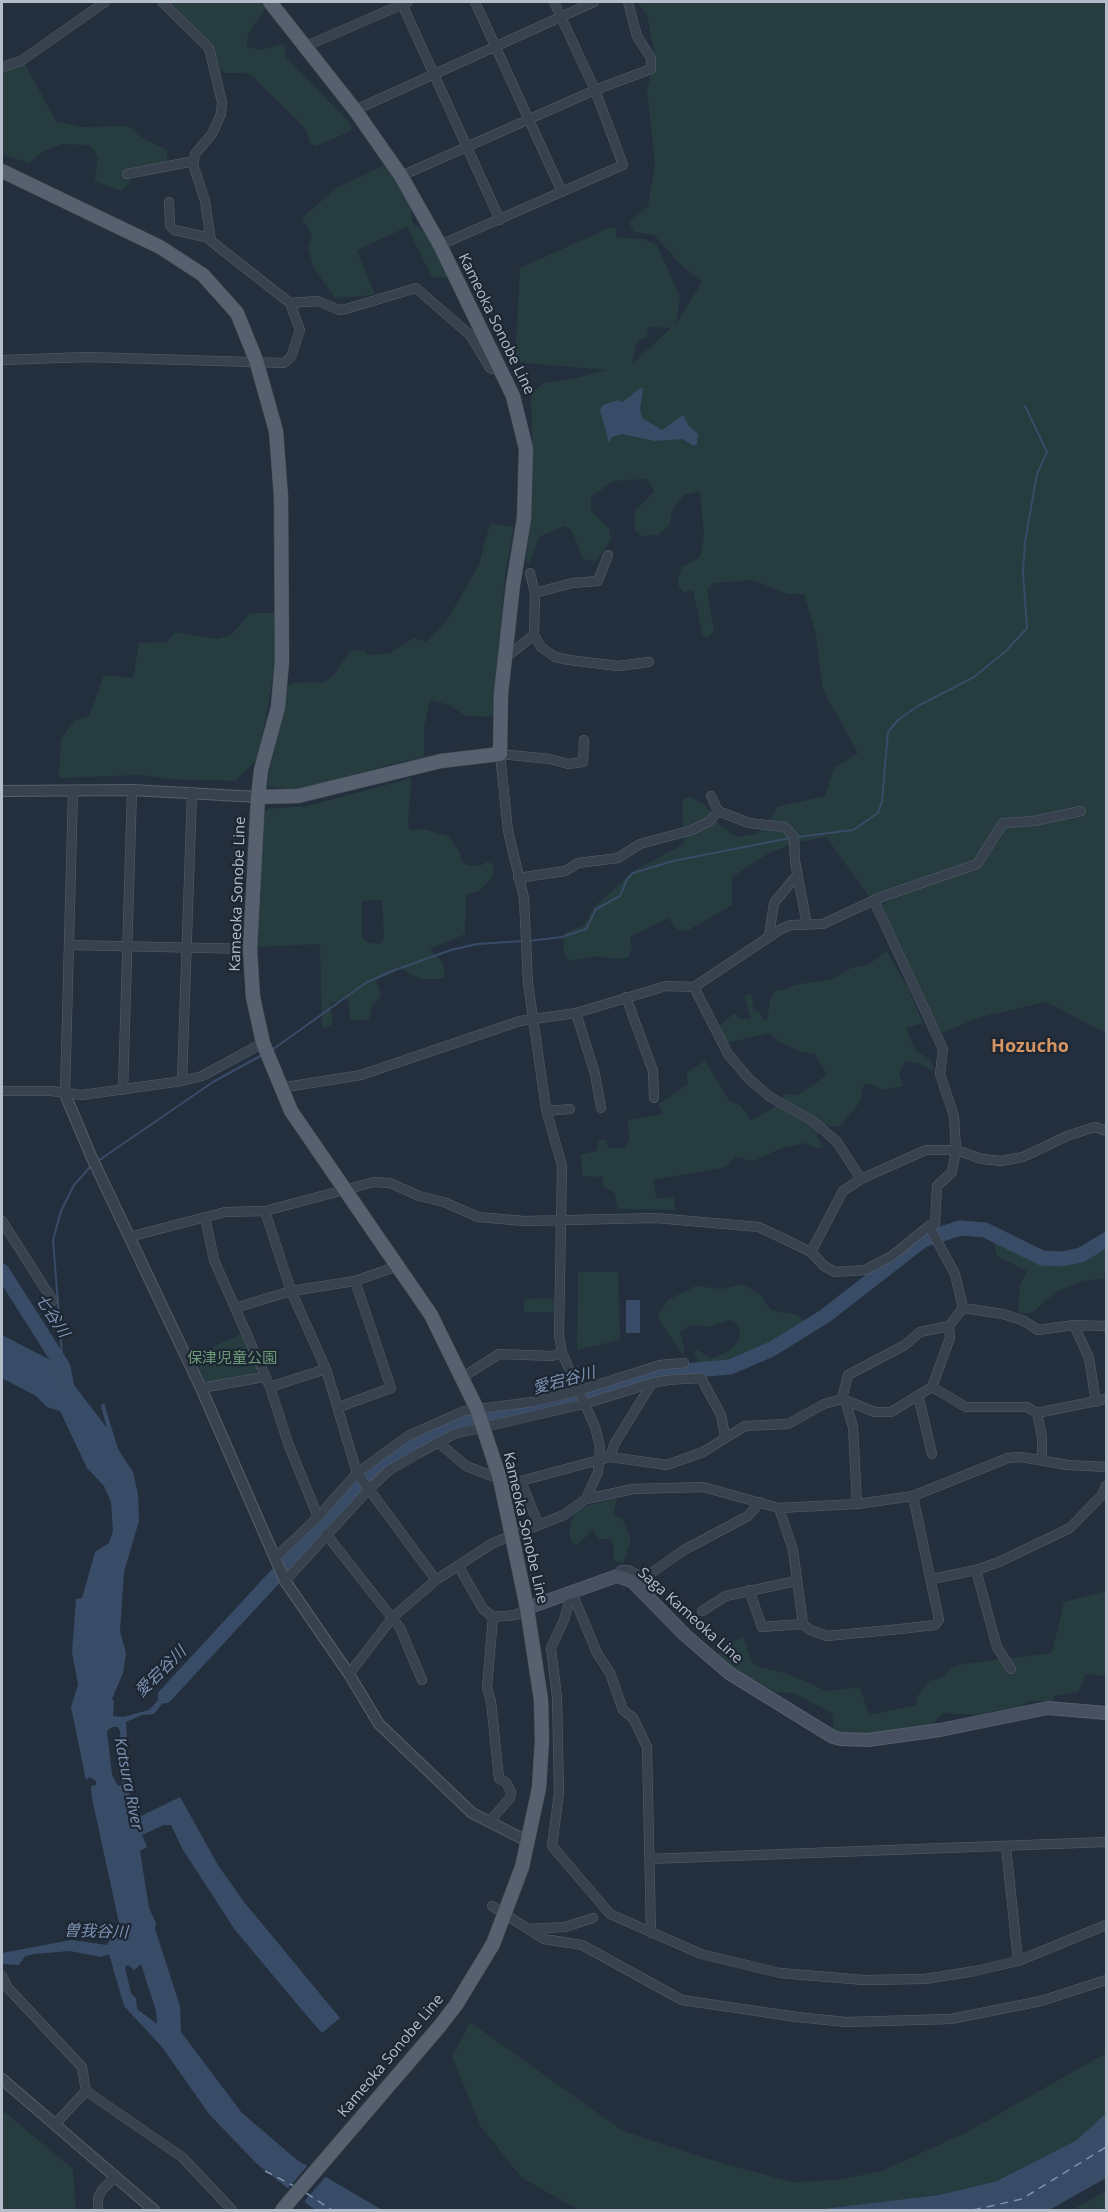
<!DOCTYPE html>
<html>
<head>
<meta charset="utf-8">
<style>
	body { margin:0 }
	#map { position:relative; width:1108px; height:2212px; overflow:hidden; background:#242f3e; font-family:"Open Sans",sans-serif }
	canvas { display:block }
	.frame { position:absolute; inset:0; border:3px solid #b4bcc9; pointer-events:none }
</style>
</head>
<body>
<div id="map">
<canvas width="1108" height="2212"></canvas>
<div class="frame"></div>
</div>
<script>
const context = document.querySelector('canvas').getContext('2d');
context.lineJoin = 'round';
function fillPath(path, color) {
  context.fillStyle = color;
  context.fill(path, 'evenodd');
}
function poly(rows) {
  const path = new Path2D();
  for (const r of rows) {
    path.moveTo(r[0], r[1]);
    for (let i = 2; i < r.length; i += 2) path.lineTo(r[i], r[i + 1]);
  }
  return path;
}
function stroke(path, color, width, dash) {
  context.strokeStyle = color;
  context.lineWidth = width;
  context.lineCap = dash ? 'butt' : 'round';
  context.setLineDash(dash || []);
  context.stroke(path);
}
function write(font, color, halo, rows, align = 'center') {
  context.font = font + ' "Open Sans","Noto Sans JP",sans-serif';
  context.lineWidth = 4.5;
  context.setLineDash([]);
  context.textBaseline = 'middle';
  context.strokeStyle = halo;
  context.fillStyle = color;
  for (const [text, x, y, turn = 0] of rows) {
    context.save();
    context.translate(x, y);
    context.rotate((+turn || 0) * Math.PI / 180);
    context.textAlign = isNaN(turn) ? turn : align;
    if (halo) context.strokeText(text, 0, 0);
    context.fillText(text, 0, 0);
    context.restore();
  }
}
fillPath(poly([
	[170,2,260,2,264,4,264,11,249,33,246,46,259,50,284,44,286,57,351,124,351,131,316,146,310,143,306,130,296,119,252,76,246,73,225,73,220,69,208,42],
	[637,2,1106,2,1106,1033,1046,1002,981,1017,939,1034,888,922,826,837,797,842,769,853,732,877,732,905,687,931,678,930,668,918,630,937,632,948,628,958,614,959,600,956,569,961,563,949,565,933,584,925,595,906,635,870,684,844,682,800,690,797,705,805,720,825,737,837,756,834,769,824,777,807,825,796,834,768,858,753,823,690,816,635,804,594,788,594,753,580,714,583,707,589,714,632,708,638,703,636,693,590,683,592,679,587,678,579,682,567,700,557,704,535,700,491,684,495,672,510,670,525,658,535,642,536,635,531,635,510,655,491,646,479,613,481,591,497,591,510,609,529,611,540,596,561,583,559,572,531,564,526,539,537,530,563,526,562,533,468,531,393,544,383,571,379,606,370,515,362,520,268,611,227,616,228,616,237,643,239,657,245,680,297,676,324,702,282,681,265,654,235,634,232,629,222,648,206,655,164,647,91,655,56,647,15],
	[648,327,671,328,632,364,636,345,642,338,647,338],
	[24,62,56,121,81,127,128,126,144,139,167,150,167,162,130,168,131,182,121,191,95,181,98,156,89,145,62,144,44,151,28,163,2,154,2,69],
	[384,165,411,204,412,222,426,233,449,278,432,277,407,227,357,250,375,295,335,298,313,267,308,248,312,235,302,218,335,189],
	[490,523,514,527,505,575,494,717,466,716,449,705,430,700,424,728,424,757,384,766,338,783,294,790,267,786,286,686,292,683,325,682,335,674,350,651,363,650,368,655,390,653,414,638,426,642,447,620,479,565],
	[250,613,276,613,276,657,259,758,235,781,168,779,142,775,59,778,61,739,75,720,89,716,104,675,133,678,139,643,167,642,175,632,218,639,232,634],
	[412,778,408,817,409,830,423,829,448,836,459,851,463,863,469,866,482,865,487,862,493,864,493,876,479,891,466,895,465,934,430,949,443,963,445,976,439,979,420,979,398,967,394,973,376,980,381,996,372,1006,369,1019,357,1021,350,1019,348,998,330,1004,333,1024,322,1029,320,944,258,947,261,824,267,809,307,806],
	[382,900,384,939,380,944,367,942,362,938,362,901],
	[887,951,908,988,923,1023,906,1028,916,1051,928,1058,933,1064,933,1071,918,1063,905,1061,899,1073,903,1086,883,1090,871,1084,864,1084,860,1102,842,1124,836,1127,824,1125,817,1135,824,1147,817,1149,805,1143,779,1149,754,1161,735,1157,726,1167,653,1180,657,1199,674,1197,675,1210,618,1209,614,1192,603,1187,603,1177,583,1176,580,1155,597,1151,599,1140,606,1140,608,1148,624,1148,629,1140,628,1120,662,1114,659,1104,688,1084,686,1073,705,1061,730,1102,740,1105,751,1120,775,1107,786,1094,798,1095,827,1075,815,1054,802,1052,779,1042,770,1033,727,1043,718,1027,734,1013,739,1018,751,1019,744,996,751,994,754,1010,760,1013,764,1021,767,1021,770,1000,776,990,785,990,794,985,833,979,851,968,868,965],
	[999,1229,1010,1241,1048,1255,1050,1264,1053,1265,1106,1244,1106,1278,1082,1281,1056,1292,1032,1313,1018,1313,1020,1285,1027,1271,997,1256,991,1234],
	[578,1272,618,1272,620,1340,577,1350],
	[744,1284,762,1297,771,1310,797,1315,804,1321,748,1356,701,1367,694,1355,696,1349,711,1359,729,1351,738,1341,740,1328,736,1323,729,1320,709,1327,692,1325,680,1332,684,1347,683,1355,657,1317,668,1300,696,1286,721,1289],
	[553,1298,554,1312,524,1312,524,1299],
	[241,1334,257,1368,255,1374,209,1383,204,1380,193,1356],
	[617,1498,613,1514,623,1519,631,1540,623,1564,613,1560,614,1548,611,1539,598,1539,593,1530,577,1545,571,1541,569,1534,574,1512,592,1504],
	[1106,1591,1106,1676,1086,1674,1078,1692,1054,1696,1053,1701,1030,1701,1020,1707,974,1715,944,1713,932,1724,870,1734,834,1731,832,1713,793,1693,775,1692,724,1663,717,1655,725,1645,743,1637,752,1662,758,1667,789,1674,826,1691,860,1687,869,1715,917,1705,917,1697,929,1681,942,1678,951,1668,963,1664,1052,1653,1064,1602],
	[470,2022,623,2131,708,2159,792,2182,838,2180,882,2171,969,2131,1106,2053,1106,2113,1077,2140,997,2181,939,2195,814,2210,579,2210,522,2178,481,2127,452,2057],
	[2,2113,6,2113,73,2169,76,2210,2,2210],
	[1106,2191,1106,2210,1072,2210]
]), '#263c3f');
fillPath(poly([
	[640,388,643,389,640,409,642,418,662,430,683,415,689,426,698,434,697,444,694,446,682,439,655,441,622,434,612,437,609,443,600,410,603,405,618,400,623,402],
	[626,1300,640,1300,640,1333,626,1333],
	[31,1321,51,1347,71,1381,107,1428,101,1406,104,1403,118,1449,133,1472,138,1494,139,1521,124,1572,120,1631,126,1653,123,1673,112,1699,114,1701,113,1716,123,1717,149,1710,176,1681,180,1681,154,1714,142,1715,126,1722,130,1806,127,1811,128,1819,133,1820,180,1797,218,1865,244,1902,340,2018,322,2033,307,2016,235,1930,183,1850,171,1825,164,1825,142,1835,147,1847,140,1851,149,1908,156,1923,155,1929,180,2006,181,2032,242,2113,297,2160,382,2210,315,2210,256,2163,209,2114,162,2047,124,2006,109,1954,101,1957,70,1951,35,1954,25,1956,19,1965,2,1964,2,1953,71,1940,107,1945,119,1923,92,1798,91,1786,96,1785,96,1781,90,1777,86,1780,71,1707,78,1685,72,1652,76,1599,82,1598,95,1552,109,1543,113,1531,111,1502,104,1486,87,1468,60,1411,47,1407,36,1396,2,1378,2,1335,54,1362,30,1327],
	[112,1727,118,1727,120,1731,122,1785,118,1786,112,1775,107,1731],
	[141,1964,156,2011,157,2024,137,2009,136,1998,131,1993,125,1967,128,1965,134,1970],
	[1106,2113,1106,2178,1049,2210,814,2210,939,2195,997,2181,1077,2140]
]), '#394c67');
fillPath(poly([
	[309,2164,327,2175,302,2204,285,2192]
]), '#242f3e');
stroke(poly([
	[798,837,853,830,878,813,882,801,888,732,898,720,918,706,974,677,1006,651,1027,628,1023,572,1025,542,1037,474,1047,452,1025,406],
	[529,941,562,937,586,929,596,909,620,896,627,879,633,873,673,861,790,838],
	[272,1050,367,982,392,971,451,950,477,944,523,941],
	[98,1161,213,1082,262,1055],
	[63,1367,53,1240,61,1211,74,1185,91,1166]
]), '#394c67', 2);
stroke(poly([
	[2,1271,63,1367,66,1383],
	[165,1696,358,1487,377,1470,434,1432,464,1421,548,1406,660,1373,730,1367,772,1349,825,1316,923,1240,960,1228,985,1230,1042,1258,1062,1259,1081,1255,1106,1240]
]), '#394c67', 15);
stroke(poly([
	[265,2171,294,2186],
	[306,2193,332,2210],
	[973,2210,1022,2199,1106,2147]
]), '#7c92b1', 1.5, [8, 6]);
const minor = poly([
	[475,2,562,192],
	[402,4,500,220],
	[304,47,408,2],
	[2,67,21,61,105,2],
	[355,110,594,2],
	[127,174,194,161],
	[401,176,595,90,651,69,651,58,637,36,628,2],
	[169,202,170,225,174,230,210,238],
	[440,245,623,165,595,90,554,2],
	[290,303,318,301,339,310,346,309,416,288,470,335,490,368,500,371],
	[2,360,87,357,284,363,291,357,300,330,290,303,211,241,205,201,193,164,195,154,212,134,221,114,222,102,209,48,162,2],
	[530,573,535,593,534,635,541,647,555,657,569,660,618,666,649,662],
	[535,593,572,583,598,581,608,555],
	[505,658,534,635],
	[584,740,583,762,568,764,550,759,500,754,508,831,524,898,528,983,546,1109,562,1166,559,1335,562,1353,595,1427,600,1447,598,1472,586,1499],
	[711,796,718,811,749,823,785,827,794,837,795,861,807,925],
	[518,878,565,871,578,863,618,858,640,844,692,830,710,821,718,811],
	[769,936,774,903,797,875],
	[69,945,250,949],
	[694,987,728,1054,749,1079,770,1097,813,1121,837,1142,861,1179],
	[626,997,653,1071,654,1098],
	[576,1013,595,1074,601,1108],
	[182,1081,192,792],
	[280,1088,361,1075,520,1021,576,1013,666,986,694,987,781,929,791,925,823,924,881,897,977,864,1003,823,1034,821,1081,811],
	[123,1090,132,790],
	[2,1091,51,1091,82,1095,182,1081,202,1076,263,1043],
	[65,1094,73,790],
	[547,1111,570,1109],
	[265,1211,291,1291,326,1369,357,1473,436,1580],
	[205,1217,214,1260,270,1387,288,1443,318,1517],
	[2,1221,53,1301],
	[129,1237,225,1212,265,1211,374,1182,390,1183,419,1196,444,1202,478,1217,524,1221,656,1218,759,1227,811,1252,824,1266,835,1272,865,1270,892,1256,929,1226,935,1224,937,1186,952,1172,956,1150,954,1116,940,1074,943,1049,874,901],
	[811,1252,843,1191,861,1179,926,1150,956,1150,982,1159,1001,1161,1023,1157,1067,1136,1095,1127,1106,1131],
	[235,1308,291,1291,355,1281,398,1266],
	[963,1308,1003,1314,1024,1321,1038,1330,1074,1325,1106,1326],
	[1074,1325,1089,1358,1096,1402],
	[463,1377,499,1354,552,1356,562,1353],
	[270,1387,326,1369],
	[932,1387,950,1338,949,1326],
	[201,1388,264,1377],
	[918,1395,932,1454],
	[842,1399,848,1375,905,1345,920,1332,949,1326,963,1308,955,1274,929,1226],
	[846,1403,853,1427,857,1504],
	[339,1407,391,1388,355,1281],
	[1037,1413,1042,1437,1042,1460],
	[438,1442,466,1466,500,1479,521,1481,610,1457,667,1465,703,1452,745,1426,788,1424,824,1404,842,1399,875,1412,891,1412,932,1387,966,1407,1027,1407,1037,1413,1106,1399],
	[610,1457,615,1443,652,1383,668,1380,701,1378,721,1415,725,1436],
	[521,1481,538,1524],
	[779,1508,793,1550,803,1624,810,1630,827,1636,900,1629,935,1625,939,1620,913,1496],
	[326,1534,400,1628,422,1680],
	[275,1558,318,1517,357,1473,408,1436,464,1411,532,1402,578,1391,660,1365,684,1363],
	[459,1567,483,1609,493,1617,516,1615,527,1608],
	[976,1570,997,1647,1011,1669],
	[617,1576,621,1570,628,1570,644,1578,684,1550,748,1516,760,1502],
	[932,1579,976,1570,999,1562,1070,1528,1102,1495,1106,1486],
	[285,1581,369,1489,388,1471,417,1454,454,1434,584,1404,652,1383],
	[749,1590,762,1627,803,1624],
	[572,1591,564,1620,551,1648,557,1697,559,1793,552,1846,610,1914,701,1954,780,1973,864,1980,925,1979,975,1971,1018,1961,1106,1925],
	[572,1593,597,1653,610,1673,623,1710,633,1718,647,1747,651,1933],
	[702,1611,726,1596,796,1581],
	[349,1674,393,1617,436,1580,493,1543,564,1515,586,1499,633,1489,703,1487,779,1508,857,1504,913,1496,1008,1458,1021,1457,1068,1465,1106,1467],
	[489,1822,510,1798,511,1792,506,1782,499,1779,491,1701,487,1688,493,1617],
	[1006,1846,1018,1961],
	[649,1859,1106,1842],
	[492,1906,544,1939,582,1945,682,2000,797,2017,846,2022,951,2019,1041,2001,1106,1980],
	[528,1929,565,1927,593,1918],
	[2,1976,8,1988,82,2067,86,2091,56,2123],
	[86,2091,182,2157,232,2210],
	[98,2210,98,2198,102,2190,115,2177]
]);
const tertiary = poly([
	[2,791,132,790,258,797],
	[65,1094,91,1156,201,1388,285,1581,349,1674,379,1724,472,1813,529,1842],
	[2,2079,154,2210]
]);
const secondary = poly([
	[527,1608,617,1576,632,1581,685,1635,729,1673,833,1737,841,1739,868,1740,940,1730,1048,1708,1106,1713]
]);
const primary = poly([
	[2,171,160,247,203,275,237,313,256,360,276,431,281,497,282,661,278,707,261,770,258,797,250,949,253,997,263,1043,291,1111,431,1315,477,1409,500,1479,527,1608,541,1700,542,1740,539,1788,522,1867],
	[258,797,298,796,441,761,500,754,501,694,513,585,524,518,526,449,513,396,440,245,401,176,355,110,270,2]
]);
stroke(minor, '#565f6c', 10);
stroke(tertiary, '#565f6c', 12);
stroke(secondary, '#565f6c', 14);
stroke(primary, '#414a57', 15);
stroke(minor, '#38414e', 9);
stroke(tertiary, '#38414e', 10);
stroke(secondary, '#465061', 12);
stroke(primary, '#56606e', 14);
const primaryBridge = poly([
	[282,2210,439,2027,456,2005,493,1944,522,1867]
]);
stroke(primaryBridge, '#414a57', 15, []);
stroke(primaryBridge, '#56606e', 14);
write('15px', '#b4bcc9', '#1d2633', [
	["Kameoka Sonobe Line",496,324,64],
	["Kameoka Sonobe Line",238,894,-88],
	["Kameoka Sonobe Line",525,1528,77],
	["Saga Kameoka Line",690,1616,42],
	["Kameoka Sonobe Line",391,2056,-50]
]);
write('15px', '#6b9a76', '#1d2633', [
	["保津児童公園",232,1359]
]);
write('italic 16px', '#7c92b1', '#1d2633', [
	["七谷川",52,1316,57],
	["愛宕谷川",564,1381,-15],
	["愛宕谷川",161,1672,-45],
	["Katsura River",128,1784,79],
	["曽我谷川",96,1932,2]
]);
write('bold 18px', '#d59563', '#1d2633', [
	["Hozucho",1030,1047]
]);
</script>
</body>
</html>
